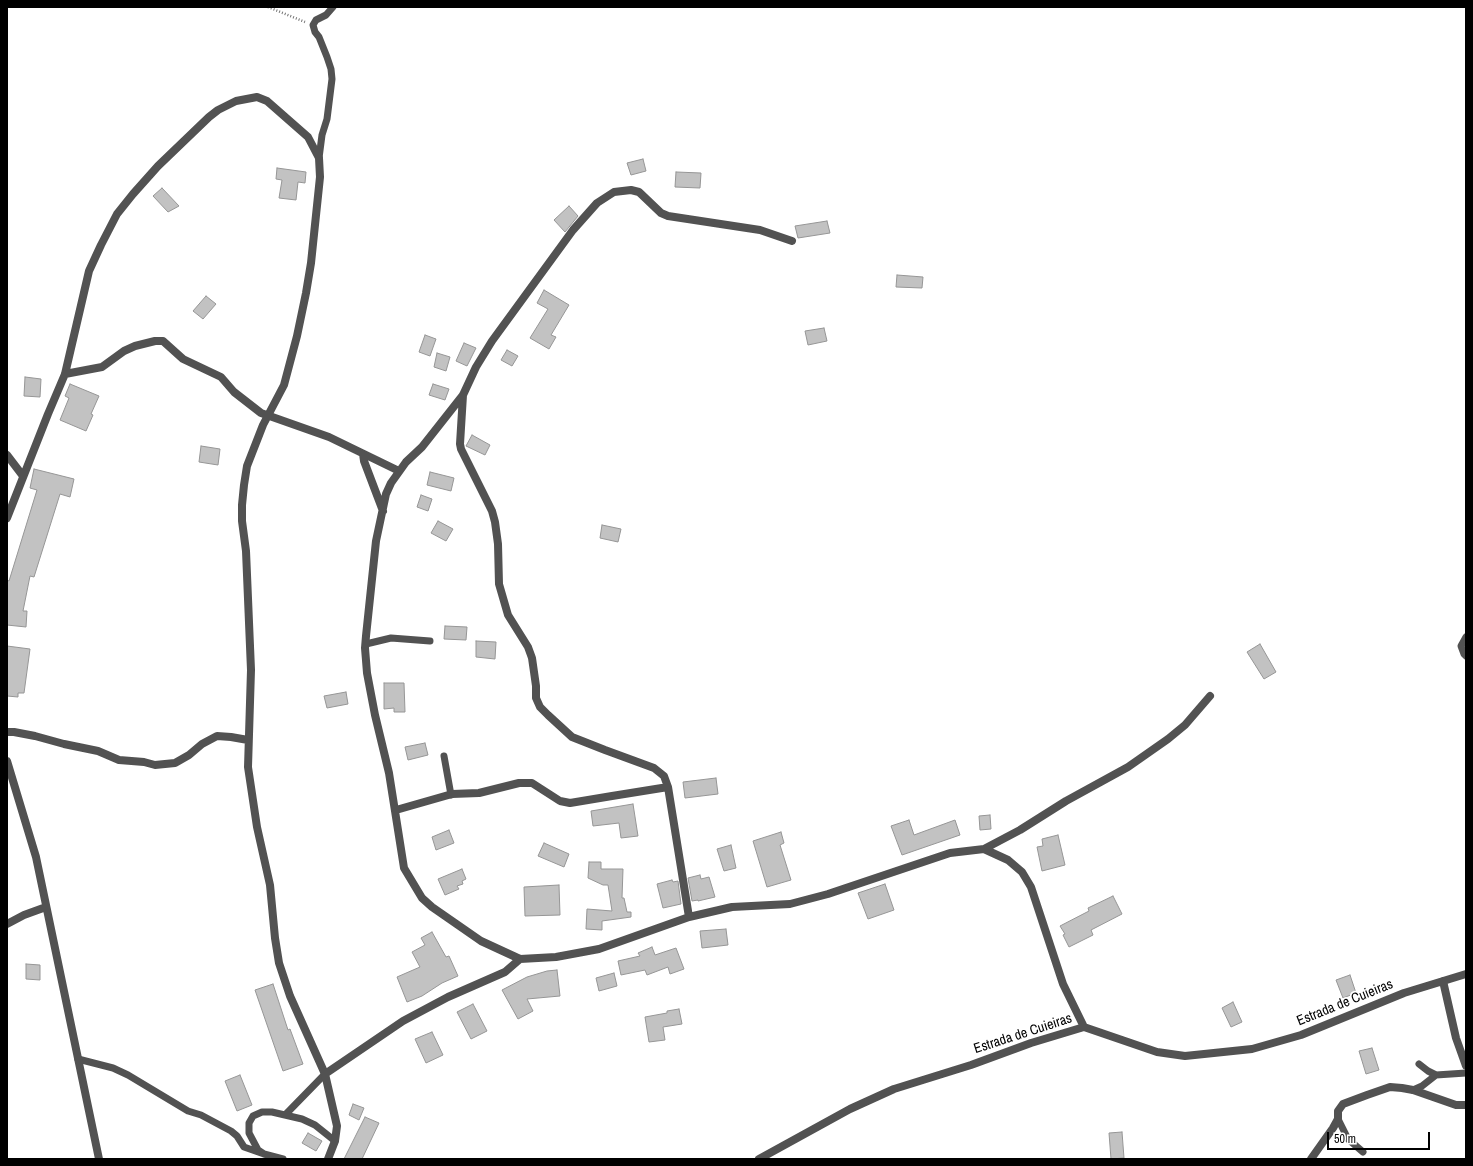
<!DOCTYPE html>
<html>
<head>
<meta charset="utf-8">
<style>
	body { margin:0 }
	#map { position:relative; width:1473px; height:1166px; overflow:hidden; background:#fff; font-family:"Archivo Narrow",sans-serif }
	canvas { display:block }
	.frame { position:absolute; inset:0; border:8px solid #000; pointer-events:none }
	.scale { position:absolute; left:1327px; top:1132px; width:103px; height:18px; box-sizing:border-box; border:2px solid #000; border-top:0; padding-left:5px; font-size:12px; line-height:14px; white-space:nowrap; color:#000; -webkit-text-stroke:3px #fff; paint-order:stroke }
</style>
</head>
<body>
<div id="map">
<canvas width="1473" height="1166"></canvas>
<div class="frame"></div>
<div class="scale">50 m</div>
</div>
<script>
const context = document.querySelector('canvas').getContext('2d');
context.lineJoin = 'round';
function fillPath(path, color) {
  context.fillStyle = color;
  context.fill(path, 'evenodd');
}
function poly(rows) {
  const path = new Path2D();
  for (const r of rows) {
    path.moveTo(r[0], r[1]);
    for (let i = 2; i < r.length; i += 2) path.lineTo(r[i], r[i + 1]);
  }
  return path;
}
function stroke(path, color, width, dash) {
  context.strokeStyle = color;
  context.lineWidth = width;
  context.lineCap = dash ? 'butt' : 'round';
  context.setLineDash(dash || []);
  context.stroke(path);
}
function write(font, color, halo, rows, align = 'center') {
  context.font = font + ' "Archivo Narrow",sans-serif';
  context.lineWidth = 3.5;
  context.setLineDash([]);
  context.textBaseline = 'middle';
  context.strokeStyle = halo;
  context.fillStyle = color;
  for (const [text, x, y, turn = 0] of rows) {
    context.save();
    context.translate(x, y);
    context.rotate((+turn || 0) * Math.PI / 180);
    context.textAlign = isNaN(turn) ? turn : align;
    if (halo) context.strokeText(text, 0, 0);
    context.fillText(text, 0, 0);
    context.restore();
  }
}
const building = poly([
	[643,159,646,171,631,175,627,163,643,159],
	[277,168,306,172,305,183,298,182,296,200,279,198,282,180,276,179,277,168],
	[676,172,701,173,700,188,675,187,676,172],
	[162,188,179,206,168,212,153,196,162,188],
	[569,206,578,216,565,232,554,220,569,206],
	[827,221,830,233,798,238,795,226,827,221],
	[897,275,923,277,922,288,896,287,897,275],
	[544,290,569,305,551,335,556,337,549,349,530,338,548,309,537,303,544,290],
	[206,296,216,304,203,319,193,311,206,296],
	[824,328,827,341,808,345,805,331,824,328],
	[425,335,436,339,430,356,419,352,425,335],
	[464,343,476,348,467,366,456,361,464,343],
	[507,350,518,356,512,366,501,360,507,350],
	[437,353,450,357,446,371,434,367,437,353],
	[25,377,41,379,40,397,24,396,25,377],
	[70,384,99,396,91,414,93,415,86,431,60,420,69,398,65,396,70,384],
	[433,384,449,389,445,400,429,395,433,384],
	[472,435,490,445,485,455,466,446,472,435],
	[201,446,220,449,218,465,199,462,201,446],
	[34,469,74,479,70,497,60,494,34,577,30,576,23,611,27,611,26,627,7,625,7,580,9,581,37,490,30,488,34,469],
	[430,472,454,478,451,491,427,485,430,472],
	[421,495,432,499,428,511,417,507,421,495],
	[438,521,453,529,446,541,431,533,438,521],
	[602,525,621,529,618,542,600,538,602,525],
	[445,626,467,627,466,640,444,639,445,626],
	[476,641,496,642,495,659,476,657,476,641],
	[1260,644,1276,672,1264,679,1247,652,1260,644],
	[7,646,30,649,24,693,18,693,18,697,7,696,7,646],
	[384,683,404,683,405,712,394,712,394,708,384,709,384,683],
	[346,692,348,704,327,708,324,696,346,692],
	[425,743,428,755,408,760,405,747,425,743],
	[716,778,718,794,685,798,683,782,716,778],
	[633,804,638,836,621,838,619,823,593,826,591,811,633,804],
	[990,815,991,829,980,830,979,816,990,815],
	[909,820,914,835,955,820,960,835,902,855,891,826,909,820],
	[449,830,454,843,436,850,432,837,449,830],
	[781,832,784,843,780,845,791,880,767,887,753,841,781,832],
	[1058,835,1065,865,1042,871,1037,847,1043,846,1042,839,1058,835],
	[544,843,569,854,564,867,538,856,544,843],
	[731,845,736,868,724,871,717,849,731,845],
	[589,862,601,862,601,869,623,869,622,898,624,898,627,912,631,912,631,917,602,921,602,930,586,929,587,909,612,911,608,885,603,885,588,878,589,862],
	[462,869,466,879,462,881,463,884,457,886,459,889,445,895,438,879,462,869],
	[700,875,701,879,709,877,715,897,698,901,698,900,692,901,688,878,700,875],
	[672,880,673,882,678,881,681,904,663,908,657,884,672,880],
	[885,884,894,910,868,919,858,893,885,884],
	[559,885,560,915,525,916,524,887,559,885],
	[1113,896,1122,914,1091,930,1093,935,1069,947,1063,935,1065,934,1060,926,1089,911,1088,908,1113,896],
	[726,929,728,945,702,948,700,931,726,929],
	[432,932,446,957,449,956,458,976,442,983,422,996,407,1002,397,977,420,967,412,952,425,945,421,938,432,932],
	[652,947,655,955,676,948,684,969,670,974,668,967,647,975,645,970,621,975,618,961,640,956,638,953,652,947],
	[26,964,40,965,40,980,26,979,26,964],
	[557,970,560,996,527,999,533,1011,518,1019,502,990,527,977,547,971,557,970],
	[614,973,617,986,599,991,596,978,614,973],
	[1350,975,1356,993,1343,998,1336,980,1350,975],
	[273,984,288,1030,290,1029,303,1064,283,1071,255,990,273,984],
	[1233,1002,1242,1022,1231,1027,1222,1008,1233,1002],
	[473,1004,487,1031,471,1039,457,1012,473,1004],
	[679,1009,682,1024,663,1027,665,1040,649,1042,645,1017,667,1013,667,1011,679,1009],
	[432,1032,443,1055,426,1063,415,1039,432,1032],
	[1372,1048,1379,1070,1366,1074,1359,1051,1372,1048],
	[240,1075,252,1105,237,1111,225,1081,240,1075],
	[353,1104,364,1108,359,1120,349,1115,353,1104],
	[365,1117,379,1123,362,1159,344,1159,365,1117],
	[1122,1132,1124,1158,1111,1159,1109,1133,1122,1132],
	[308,1133,322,1141,316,1151,302,1143,308,1133]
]);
fillPath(building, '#c2c2c2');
stroke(building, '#969696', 1);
stroke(poly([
	[268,7,305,22]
]), '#747474', 2.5, [1, 2]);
stroke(poly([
	[319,158,322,135,327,119,332,79,331,69,327,57,319,37,315,32,313,25,316,20,326,15,333,7],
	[1466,637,1461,646,1464,654,1466,656],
	[366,644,391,638,430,641],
	[444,756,451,795],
	[78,1059,113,1068,128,1075,188,1111,201,1115,231,1131,237,1136,244,1147,264,1154],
	[1419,1064,1428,1071,1436,1075,1466,1073],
	[1413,1090,1422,1086,1436,1075],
	[286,1114,325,1074],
	[1338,1119,1348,1139,1363,1152],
	[283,1159,264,1154,258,1150,249,1133,249,1123,253,1116,262,1112,272,1112,302,1119,315,1125,335,1141]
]), '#525252', 7);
stroke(poly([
	[792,241,760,230,668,216,661,213,639,192,631,190,614,192,597,203,573,230,492,341,476,367,463,395,422,447,406,462,391,483,386,494,376,541,366,636,365,648,367,673,375,715,389,773,404,868,422,898,432,907,481,941,520,959,556,957,599,949,689,917,732,907,790,904,828,894,950,853,984,849,1008,860,1022,872,1031,887,1063,984,1084,1027],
	[65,374,102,367,124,351,135,346,155,341,163,341,183,359,221,377,234,392,261,413,329,437,399,471],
	[463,395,460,444,461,449,492,511,495,522,498,544,499,584,508,615,528,647,532,658,536,686,536,698,540,707,548,715,572,737,605,750,654,768,664,776,668,787,689,917],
	[363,454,364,461,383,511],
	[7,455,23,476],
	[7,518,48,414,65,374,89,271,101,245,117,214,133,194,158,166,209,117,218,110,236,101,257,97,267,101,308,137,319,158,320,177,311,263,306,293,297,336,284,385,263,425,247,466,244,485,242,505,242,521,246,551,251,670,248,767,257,827,270,885,275,938,279,963,290,996,325,1074,337,1126,335,1141,328,1159],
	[7,732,14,732,35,736,64,744,98,751,119,760,144,762,155,765,175,763,189,755,202,744,217,736,231,737,248,740],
	[7,761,36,857,99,1159],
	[396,810,452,794,479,793,519,783,532,783,560,801,570,803,612,796,668,787],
	[984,849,1020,830,1066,801,1128,767,1168,739,1185,725,1210,696],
	[7,924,24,915,46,907],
	[1443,981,1456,1038,1466,1066],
	[325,1074,403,1021,448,997,505,972,520,959],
	[759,1159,850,1109,894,1089,971,1065,1031,1043,1084,1027,1157,1052,1185,1056,1252,1049,1301,1035,1404,993,1466,974],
	[1311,1159,1333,1128,1338,1119,1338,1111,1343,1104,1367,1095,1390,1087,1402,1088,1413,1090,1456,1105,1466,1105]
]), '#525252', 8);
write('14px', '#000', '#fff', [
	["Estrada de Cuieiras",1345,1003,-22],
	["Estrada de Cuieiras",1023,1034,-18]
]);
</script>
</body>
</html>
